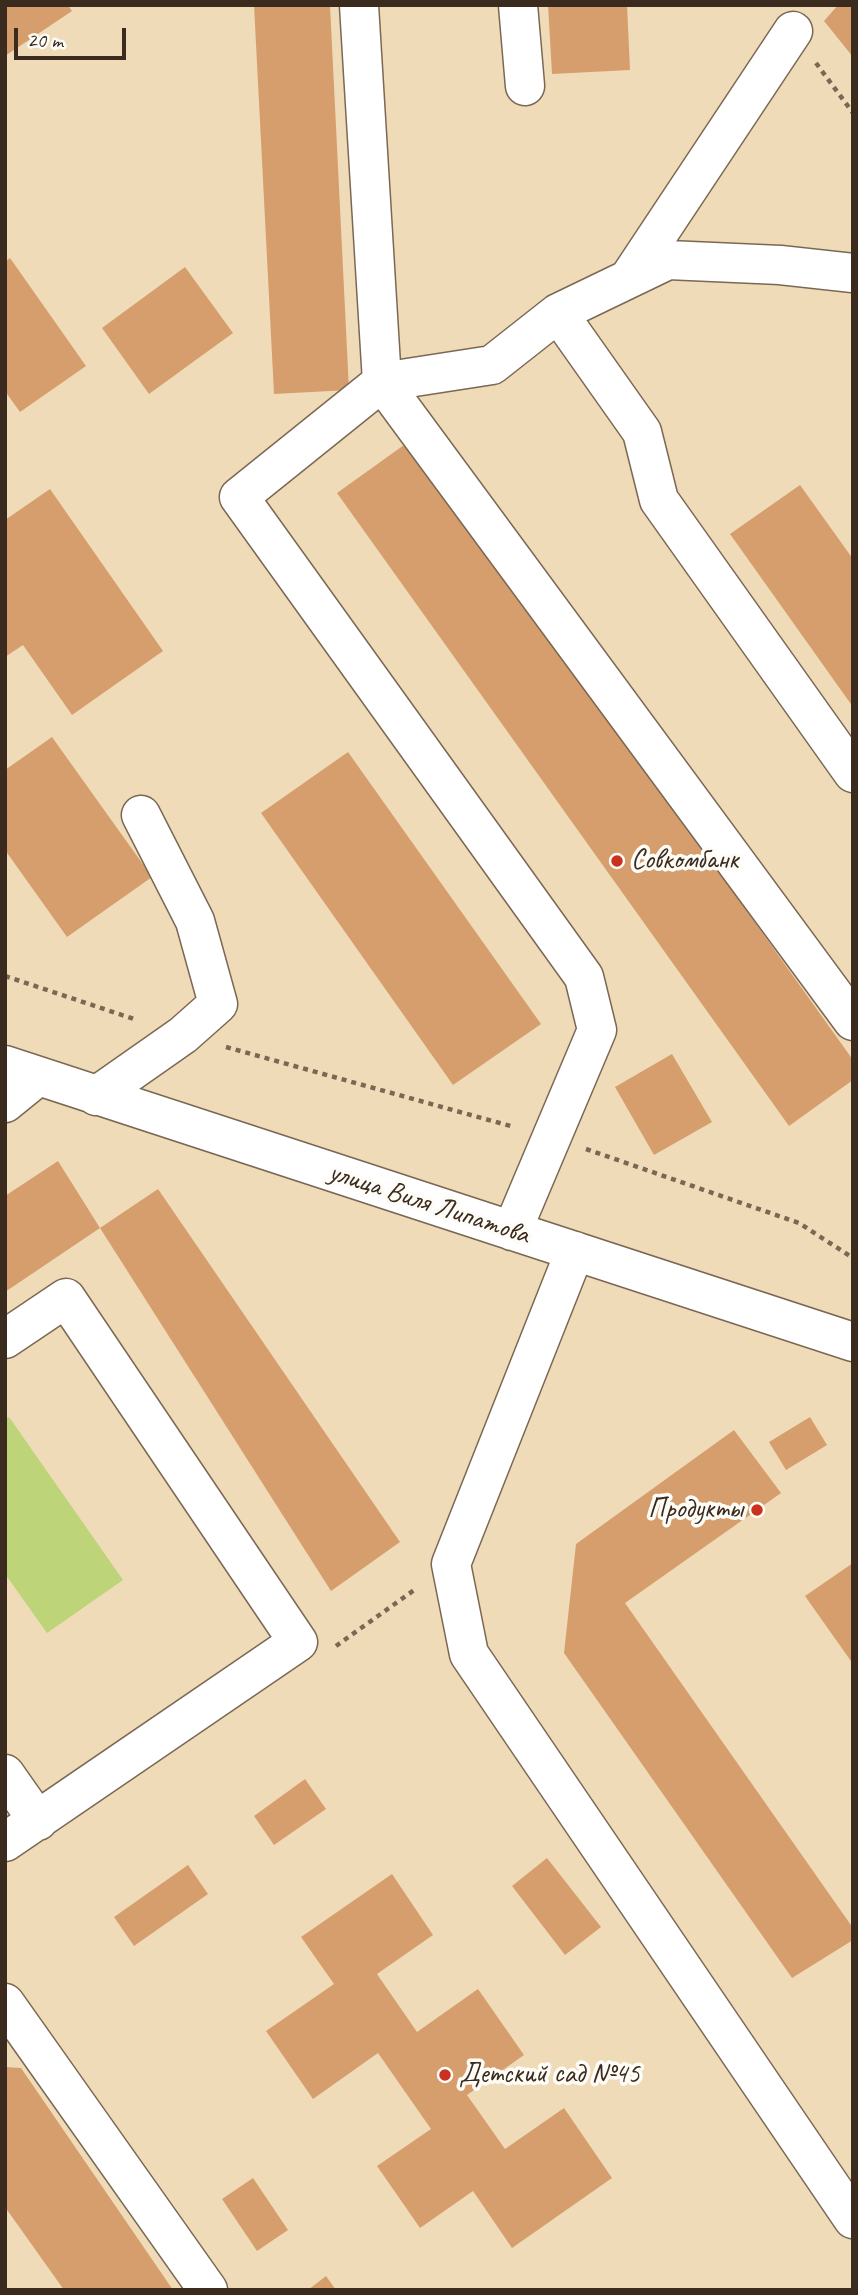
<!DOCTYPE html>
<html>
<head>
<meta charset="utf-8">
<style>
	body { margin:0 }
	#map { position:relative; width:858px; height:2295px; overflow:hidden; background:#f0dbb9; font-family:Caveat,sans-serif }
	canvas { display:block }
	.frame { position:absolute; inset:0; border:7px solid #3b2a1e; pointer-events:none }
	.scale { position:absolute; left:14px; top:28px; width:112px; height:32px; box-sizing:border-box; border:4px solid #3b2a1e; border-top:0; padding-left:9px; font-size:21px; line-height:24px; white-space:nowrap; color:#3b2a1e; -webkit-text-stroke:5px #fdfcf7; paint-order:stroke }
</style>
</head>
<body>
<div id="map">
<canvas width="858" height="2295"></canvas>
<div class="frame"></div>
<div class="scale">20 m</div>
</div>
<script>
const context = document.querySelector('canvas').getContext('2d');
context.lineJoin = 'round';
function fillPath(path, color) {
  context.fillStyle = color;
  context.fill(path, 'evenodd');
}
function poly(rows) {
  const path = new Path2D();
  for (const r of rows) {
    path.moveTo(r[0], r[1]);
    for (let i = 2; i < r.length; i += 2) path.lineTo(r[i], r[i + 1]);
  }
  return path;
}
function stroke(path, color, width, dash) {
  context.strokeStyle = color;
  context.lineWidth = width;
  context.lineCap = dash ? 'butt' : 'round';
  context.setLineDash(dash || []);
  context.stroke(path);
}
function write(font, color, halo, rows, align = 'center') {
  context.font = font + ' Caveat,sans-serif';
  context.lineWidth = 7;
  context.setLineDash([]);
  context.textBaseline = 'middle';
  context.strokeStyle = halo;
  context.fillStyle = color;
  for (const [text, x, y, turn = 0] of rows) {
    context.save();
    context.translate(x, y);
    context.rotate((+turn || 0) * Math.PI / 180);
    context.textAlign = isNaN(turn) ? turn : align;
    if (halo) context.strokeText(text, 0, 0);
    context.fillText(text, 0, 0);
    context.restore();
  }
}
fillPath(poly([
	[9,1417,123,1580,47,1633,5,1574,5,1419]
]), '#bdd479');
fillPath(poly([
	[5,5,68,5,72,11,5,56],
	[254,5,330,5,349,390,274,394],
	[548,5,627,5,630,70,552,74],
	[838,5,853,5,853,57,824,21],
	[10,258,86,366,20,412,5,391,5,262],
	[185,267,233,333,149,394,102,328],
	[411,440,853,1060,853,1080,789,1126,337,493],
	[800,485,853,559,853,707,730,534],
	[50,489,163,651,72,715,23,645,5,657,5,520],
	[52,737,152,877,67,937,5,850,5,770],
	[348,752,541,1024,453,1085,261,813],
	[672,1054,712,1122,654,1155,615,1087],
	[58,1161,100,1228,5,1292,5,1196],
	[158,1189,400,1542,331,1591,100,1228],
	[810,1417,827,1445,786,1470,769,1442],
	[734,1430,781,1493,625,1603,853,1928,853,1940,792,1978,564,1653,576,1544],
	[853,1563,853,1664,805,1596],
	[305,1779,326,1809,274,1845,254,1816],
	[547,1858,601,1927,565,1955,512,1886],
	[188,1865,208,1894,134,1946,114,1917],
	[392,1874,433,1935,377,1974,417,2032,478,1989,524,2055,467,2095,505,2149,564,2108,612,2178,512,2248,473,2191,420,2228,377,2166,431,2129,378,2053,313,2099,266,2031,334,1984,301,1937],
	[5,2067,21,2068,173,2290,64,2290,5,2207],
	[253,2178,288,2230,257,2251,222,2199],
	[326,2276,336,2290,308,2290]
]), '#d69e6d');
const minor = poly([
	[359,5,382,382,853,1021],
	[518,5,525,86],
	[629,278,793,31],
	[558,313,642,432,659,500,853,773],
	[5,1065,853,1342],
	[96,1096,183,1035,218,1004,195,921,141,815],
	[5,1103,37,1077],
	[512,1231,597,1030,584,977,239,497,382,382,492,365,558,313,668,260,780,265,853,273],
	[575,1251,451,1564,469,1654,853,2219],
	[5,1339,66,1298,298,1642,5,1842],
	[5,1774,38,1821],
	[5,2003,208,2290]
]);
stroke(minor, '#7a6854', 41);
stroke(poly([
	[816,63,853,113],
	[5,976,137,1020],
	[226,1047,514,1127],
	[586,1149,799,1223,853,1258],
	[336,1646,417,1588]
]), '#7a6854', 4.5, [5, 5]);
stroke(minor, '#fff', 38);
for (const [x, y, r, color] of [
	[617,861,7,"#c8321e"],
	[757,1510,7,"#c8321e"],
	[445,2075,7,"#c8321e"]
]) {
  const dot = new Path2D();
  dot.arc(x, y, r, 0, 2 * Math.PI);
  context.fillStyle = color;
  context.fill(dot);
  stroke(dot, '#fdfcf7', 2.5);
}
write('28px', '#3b2a1e', '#fdfcf7', [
	["Совкомбанк",631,861],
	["Продукты",743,1510,"right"],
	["Детский сад №45",459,2075]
], 'left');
write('28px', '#3b2a1e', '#fdfcf7', [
	["улица Виля Липатова",429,1204,18]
]);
</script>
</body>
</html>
